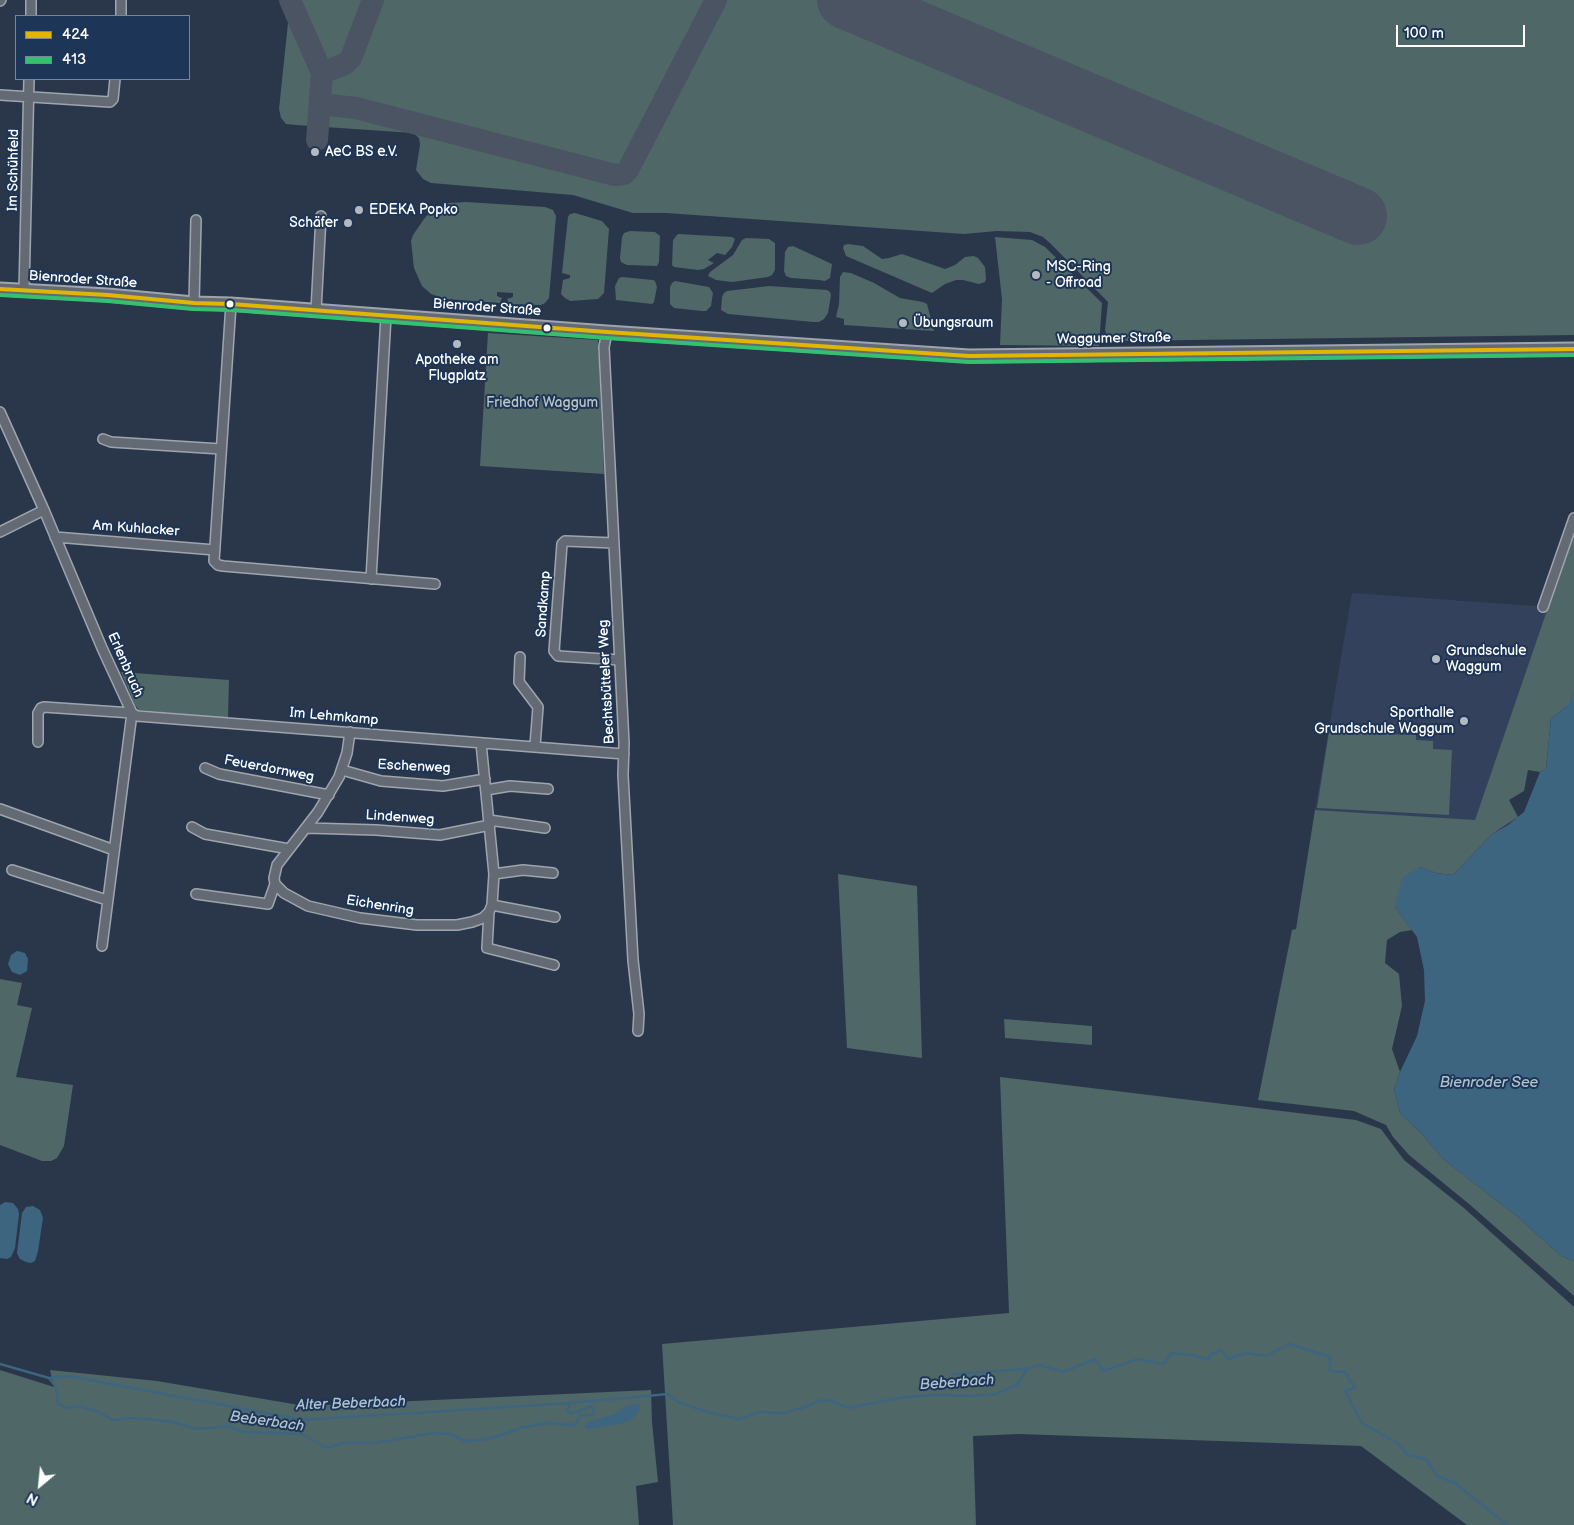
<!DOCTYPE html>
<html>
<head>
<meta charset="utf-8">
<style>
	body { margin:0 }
	#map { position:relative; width:1574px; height:1525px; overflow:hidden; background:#2a374a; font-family:"Balsamiq Sans",sans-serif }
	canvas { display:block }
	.legend { position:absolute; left:15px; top:15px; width:175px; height:65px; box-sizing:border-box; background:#1d3557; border:1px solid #77869a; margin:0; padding:6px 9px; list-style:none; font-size:15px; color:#fff }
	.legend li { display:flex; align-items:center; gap:10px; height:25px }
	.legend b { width:25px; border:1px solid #77869a }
	.north { position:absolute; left:15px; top:1460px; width:50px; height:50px; -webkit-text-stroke:4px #1d3557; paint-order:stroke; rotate:208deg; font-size:14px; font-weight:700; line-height:20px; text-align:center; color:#fff }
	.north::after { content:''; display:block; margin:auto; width:18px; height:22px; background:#fff; clip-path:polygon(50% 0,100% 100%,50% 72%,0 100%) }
	.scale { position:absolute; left:1396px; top:25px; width:129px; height:22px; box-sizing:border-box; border:2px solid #fff; border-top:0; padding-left:6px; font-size:15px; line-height:18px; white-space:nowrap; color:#fff; -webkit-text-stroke:4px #1d3557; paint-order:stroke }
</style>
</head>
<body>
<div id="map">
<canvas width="1574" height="1525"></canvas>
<ul class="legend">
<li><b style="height:6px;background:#e1b600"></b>424</li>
<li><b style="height:6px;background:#33c06f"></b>413</li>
</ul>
<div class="north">N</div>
<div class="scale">100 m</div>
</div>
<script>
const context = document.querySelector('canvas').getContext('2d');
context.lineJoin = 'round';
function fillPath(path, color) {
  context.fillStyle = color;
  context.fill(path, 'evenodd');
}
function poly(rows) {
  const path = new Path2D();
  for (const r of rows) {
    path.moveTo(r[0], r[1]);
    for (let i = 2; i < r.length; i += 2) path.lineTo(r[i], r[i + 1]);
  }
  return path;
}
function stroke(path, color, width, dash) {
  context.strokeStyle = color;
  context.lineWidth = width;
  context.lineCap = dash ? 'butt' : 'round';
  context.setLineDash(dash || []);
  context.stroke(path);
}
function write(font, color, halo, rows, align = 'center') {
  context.font = font + ' "Balsamiq Sans",sans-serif';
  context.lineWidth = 4;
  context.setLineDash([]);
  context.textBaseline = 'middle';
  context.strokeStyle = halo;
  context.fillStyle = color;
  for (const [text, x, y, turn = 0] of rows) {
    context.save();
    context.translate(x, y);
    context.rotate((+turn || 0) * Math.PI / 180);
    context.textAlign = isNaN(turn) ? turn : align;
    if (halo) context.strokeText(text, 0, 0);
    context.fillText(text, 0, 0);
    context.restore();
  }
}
fillPath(poly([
	[1352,593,1549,607,1515,710,1475,821,1315,810]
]), '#33415d');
fillPath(poly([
	[288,0,1574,0,1574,335,1115,341,1110,340,1107,336,1105,330,1108,302,1050,243,1043,237,1030,232,997,231,964,234,666,213,633,213,573,195,431,183,423,179,416,170,420,145,419,138,413,133,296,125,286,124,281,118,279,109,288,23],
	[466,202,545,207,553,210,556,216,549,298,545,303,541,305,509,304,507,299,513,297,513,293,497,292,497,296,502,298,500,303,446,299,431,294,422,286,414,268,411,241,413,235,424,219,430,212,438,207,448,203],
	[575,213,602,221,609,229,604,293,598,299,570,301,565,298,561,294,563,280,570,278,570,275,562,273,568,217,570,214],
	[630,231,655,232,660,236,659,262,657,266,627,265,621,262,620,258,622,237,624,233],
	[678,234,732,237,735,239,732,247,726,254,725,255,717,253,708,260,714,263,704,269,698,270,674,267,672,265,673,240],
	[995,237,1032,240,1045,247,1102,303,1099,346,1000,345,1002,299],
	[746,238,769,239,775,243,775,270,772,275,768,277,732,282,716,280,708,276,710,272,733,255,742,240],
	[848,244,863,246,882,259,889,258,902,254,945,269,955,265,965,257,974,256,978,258,985,267,986,279,985,282,979,284,963,280,956,280,945,284,932,293,846,256,843,248,844,245],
	[793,246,832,264,830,278,825,281,819,280,791,278,786,276,784,271,785,252,788,247],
	[843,272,851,273,874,283,900,298,923,302,927,304,934,331,844,325,844,319,836,317,839,304,840,277],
	[622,277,653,280,655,281,657,287,654,302,652,304,616,300,615,286,619,278],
	[675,281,709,287,713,293,711,306,706,311,702,311,674,308,670,304,670,287,672,283],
	[769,286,827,290,830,292,831,295,828,313,824,319,819,322,813,322,728,314,721,310,722,297,724,293,727,291],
	[488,333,598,340,604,474,480,466],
	[1574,532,1574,692,1569,705,1551,718,1546,769,1540,772,1528,770,1524,791,1509,800,1518,817,1492,834,1453,875,1436,873,1420,867,1395,907,1412,930,1400,932,1387,940,1385,963,1399,974,1402,1006,1392,1049,1400,1072,1394,1090,1400,1113,1422,1134,1443,1159,1518,1217,1561,1256,1574,1261,1574,1296,1469,1204,1409,1155,1393,1137,1386,1125,1354,1111,1258,1100,1292,930,1296,929,1315,810,1475,820],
	[121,672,229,680,228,718,139,710,135,705],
	[1329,732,1416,735,1416,740,1433,741,1433,749,1452,750,1449,815,1317,808],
	[838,874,917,886,922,1058,847,1048],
	[0,979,22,983,17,1005,32,1008,16,1077,73,1085,64,1146,57,1158,51,1161,42,1161,0,1145],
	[1004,1019,1092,1026,1092,1045,1005,1038],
	[1000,1077,1356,1120,1381,1129,1404,1160,1464,1208,1574,1307,1574,1525,1467,1525,1361,1446,1019,1434,973,1436,976,1525,673,1525,662,1344,1009,1313],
	[0,1370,54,1387,50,1370,157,1381,305,1406,651,1390,652,1422,658,1482,636,1486,639,1525,0,1525]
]), '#4f6767');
fillPath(poly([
	[1574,690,1574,1261,1561,1256,1518,1217,1443,1159,1422,1134,1400,1113,1394,1090,1400,1072,1417,1036,1425,1001,1424,970,1417,937,1395,907,1402,878,1420,867,1436,873,1453,875,1492,834,1508,825,1524,812,1540,772,1546,769,1551,718,1569,705],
	[17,951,25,953,28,959,27,971,20,975,12,972,8,964,11,955],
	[5,1202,13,1203,18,1209,19,1214,15,1248,11,1257,7,1259,0,1258,0,1205],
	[33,1206,40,1210,43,1218,38,1251,35,1261,31,1263,26,1262,20,1259,17,1253,22,1213,26,1207],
	[639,1404,640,1409,634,1417,627,1422,598,1428,587,1429,584,1427,587,1422,615,1414,623,1408,630,1405]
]), '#3d6580');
stroke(poly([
	[0,1364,49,1378,56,1387,58,1404,66,1408,78,1406,99,1412,113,1420,130,1418,169,1421,197,1429,228,1426,244,1432,302,1434,327,1448,343,1443,376,1443,433,1433,450,1434,465,1441,480,1440,495,1437,521,1428,547,1423,573,1425,576,1424,580,1415,592,1415,594,1412,593,1408,591,1406,577,1412,570,1413,567,1411,570,1404],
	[953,1374,1026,1369],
	[49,1378,68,1376,303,1420,571,1403,668,1394,678,1402,707,1412,739,1419,761,1412,783,1413,805,1407,818,1401,829,1400,848,1408,904,1397,936,1395,973,1396,996,1394,1018,1384,1027,1369,1039,1365,1063,1372,1095,1359,1103,1371,1138,1359,1164,1364,1171,1353,1193,1355,1210,1360,1210,1355,1221,1350,1228,1359,1245,1353,1266,1356,1289,1344,1330,1357,1330,1371,1345,1372,1355,1388,1345,1391,1362,1423,1397,1443,1408,1455,1426,1459,1437,1476,1455,1483,1507,1525]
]), '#3d6580', 2.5);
stroke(poly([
	[290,0,322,73,317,140],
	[322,73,345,64,351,58,373,0],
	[320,104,356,108,615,175,624,174,628,170,716,0]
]), '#4a5463', 22);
stroke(poly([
	[846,0,1358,216]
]), '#4a5463', 58);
const minor = poly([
	[0,1,1,0],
	[31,16,31,0],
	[121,16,121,0],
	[0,95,110,102,113,99,115,79],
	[24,291,29,79],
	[194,303,196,220],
	[231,304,214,561,218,565,223,566,435,584],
	[316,311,321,216],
	[607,332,604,347,624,743,623,775,633,960,639,1014,638,1031],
	[0,412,44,510,102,648,132,713,102,946],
	[103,439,111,442,221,449],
	[0,532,44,510],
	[55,537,215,550],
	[614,543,565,541,562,544,554,651,558,656,620,660],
	[371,579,386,316],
	[1543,607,1574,518],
	[520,657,519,682,538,707,535,746],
	[350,732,347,753,339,777,318,812,277,865,274,878,275,884,284,893,308,906,360,918,417,925,457,925,472,922,483,918,489,912,492,905,494,874,481,743],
	[38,742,38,713,41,708,44,707,132,713,137,716,624,754],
	[205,768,219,774,329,795],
	[342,770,381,781,443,786,485,779],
	[486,790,510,786,548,789],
	[0,809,114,850],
	[489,820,545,828],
	[192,827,205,834,289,849],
	[307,828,376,830,440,835,490,825],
	[12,870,107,900],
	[494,874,523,870,553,873],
	[196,894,268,904,275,884],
	[492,905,555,917],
	[489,912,487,948,554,965]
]);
const tertiary = poly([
	[0,289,108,295,194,303,231,304,607,332,969,356,1574,349]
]);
stroke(minor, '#9fa5ae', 12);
stroke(tertiary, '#9fa5ae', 15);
stroke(minor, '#636a74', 9);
stroke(tertiary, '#636a74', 11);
stroke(poly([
	[0,289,108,295,194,303,231,304,607,332,969,356,1574,349]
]), '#e1b600', 4);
stroke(poly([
	[0,295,108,301,193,309,231,310,607,338,969,362,1574,355]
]), '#33c06f', 4);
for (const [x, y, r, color] of [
	[315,152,5,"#b4b9c0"],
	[359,210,5,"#b4b9c0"],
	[348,223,5,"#b4b9c0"],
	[1036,275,5,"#b4b9c0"],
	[230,304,4.5,"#fff"],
	[903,323,5,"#b4b9c0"],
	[547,328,4.5,"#fff"],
	[457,344,5,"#b4b9c0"],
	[1436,659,5,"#b4b9c0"],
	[1464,721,5,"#b4b9c0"]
]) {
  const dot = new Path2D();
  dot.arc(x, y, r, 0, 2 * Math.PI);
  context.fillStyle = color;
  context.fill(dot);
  stroke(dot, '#1d3557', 2);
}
write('14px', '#fff', '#1d3557', [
	["AeC BS e.V.",325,152],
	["EDEKA Popko",369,210],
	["Schäfer",338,223,"right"],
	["MSC-Ring",1046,267],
	["- Offroad",1046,283],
	["Übungsraum",913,323],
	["Apotheke am",457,360,"center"],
	["Flugplatz",457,376,"center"],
	["Grundschule",1446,651],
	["Waggum",1446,667],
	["Sporthalle",1454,713,"right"],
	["Grundschule Waggum",1454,729,"right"]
], 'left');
write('14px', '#fff', '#1d3557', [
	["Im Schühfeld",14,170,-89],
	["Bienroder Straße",83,280,4],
	["Bienroder Straße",487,308,4],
	["Waggumer Straße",1114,339,-1],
	["Am Kuhlacker",136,529,4],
	["Sandkamp",544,604,-86],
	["Erlenbruch",125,665,66],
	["Bechtsbütteler Weg",607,682,-93],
	["Im Lehmkamp",334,717,5],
	["Eschenweg",414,767,3],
	["Feuerdornweg",269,769,11],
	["Lindenweg",400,818,4],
	["Eichenring",380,906,9]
]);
write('14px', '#bbc5c4', '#1d3557', [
	["Friedhof Waggum",542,403]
]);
write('italic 15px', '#b2c3ce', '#1d3557', [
	["Bienroder See",1489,1083],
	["Beberbach",957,1383,-4],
	["Alter Beberbach",351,1404,-2],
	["Beberbach",267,1422,8]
]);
</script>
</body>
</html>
